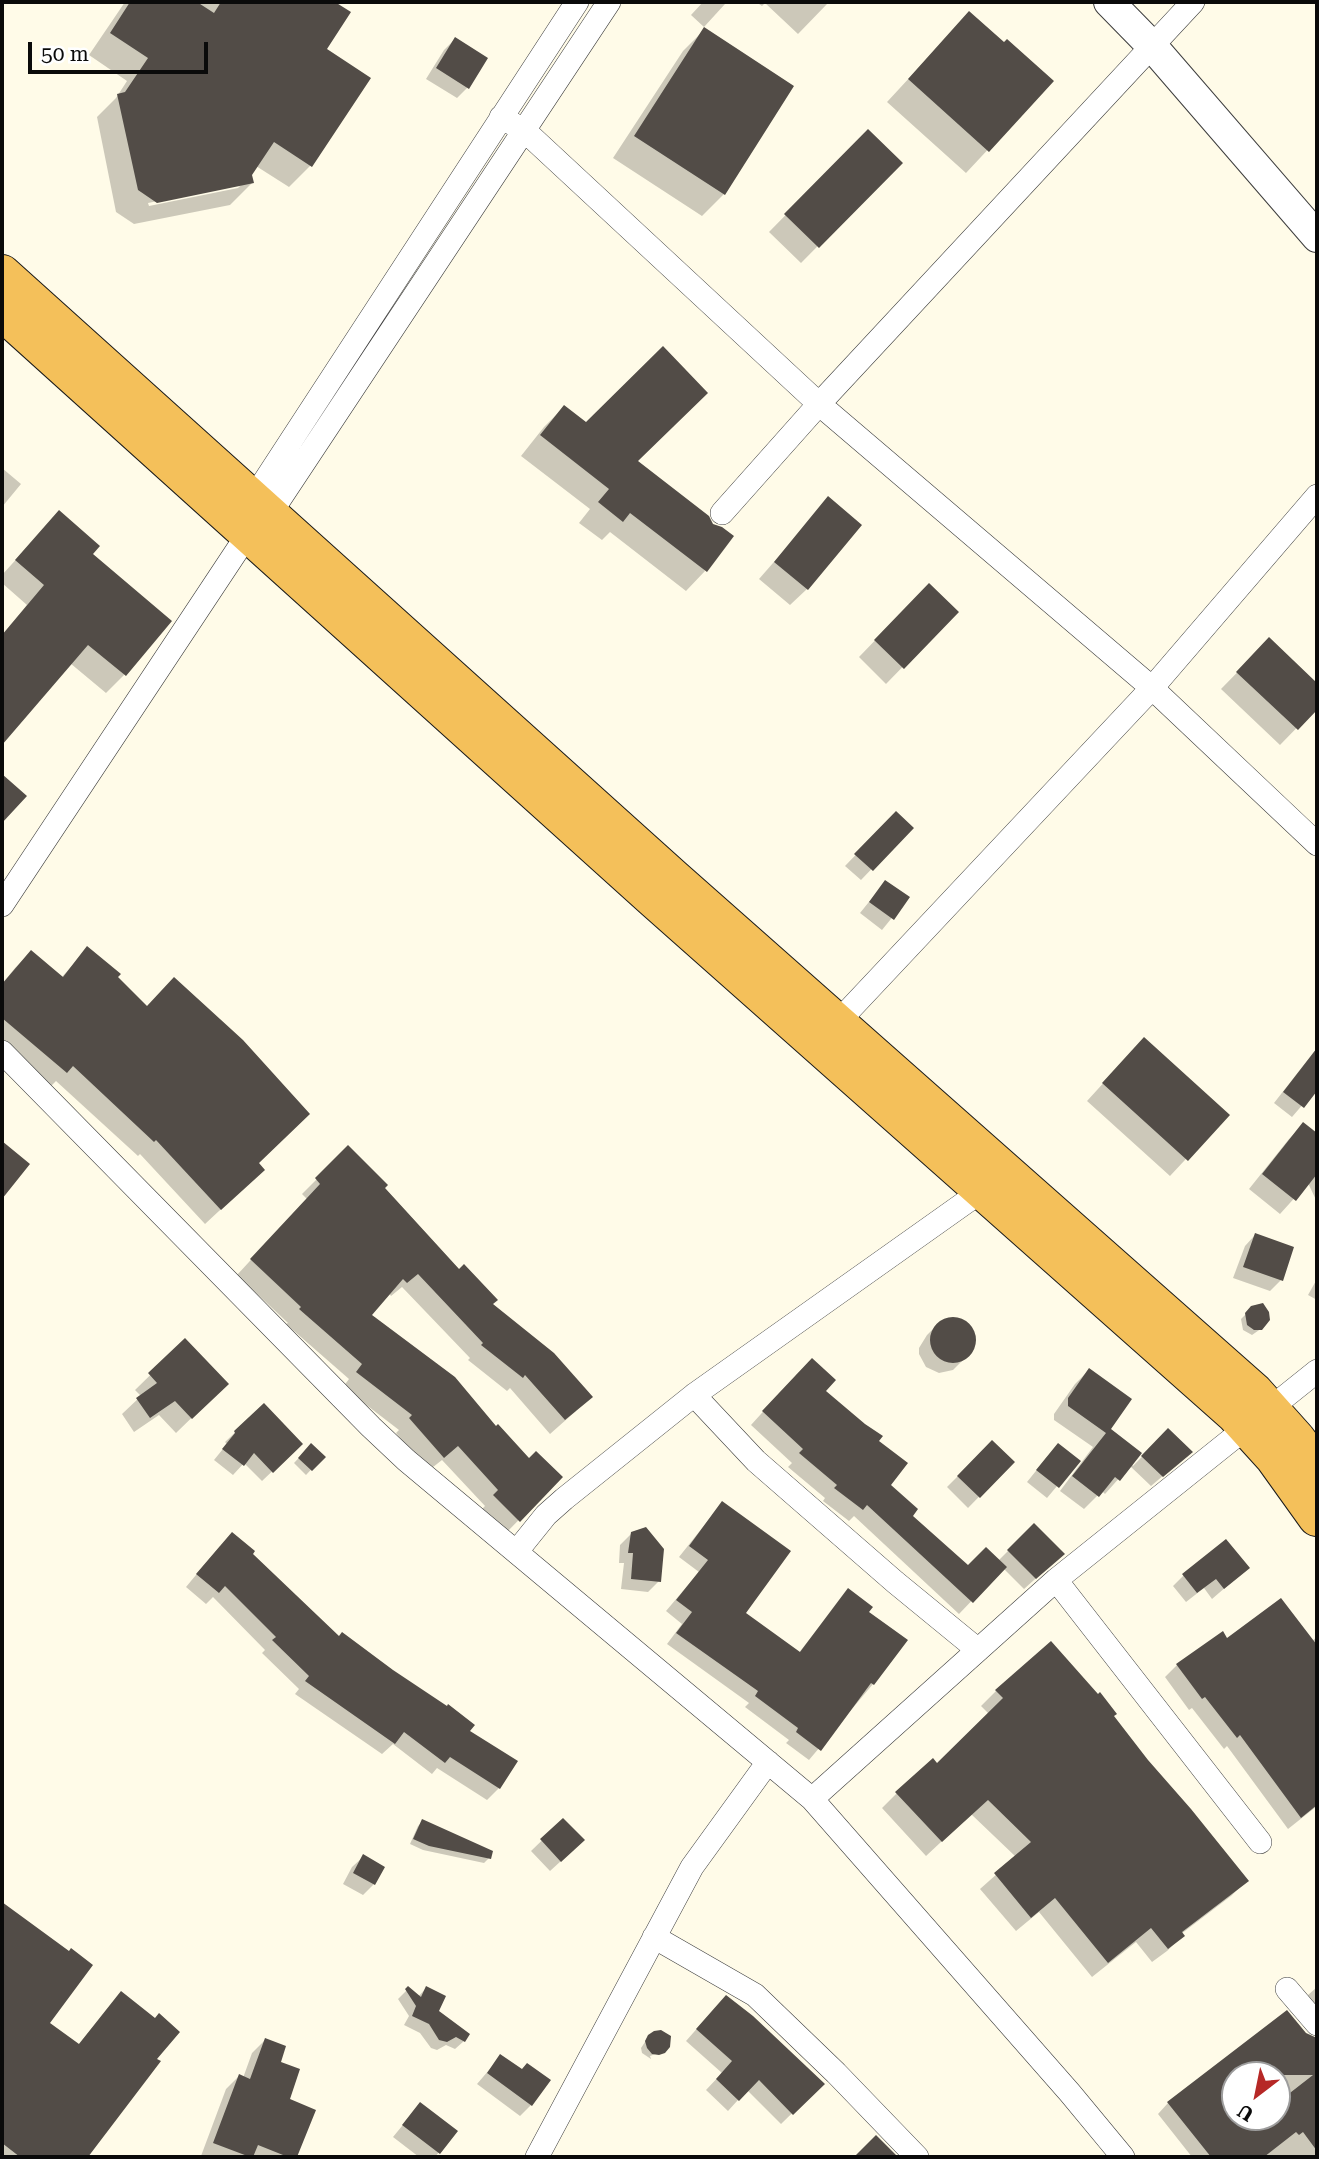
<!DOCTYPE html>
<html>
<head>
<meta charset="utf-8">
<style>
	body { margin:0 }
	#map { position:relative; width:1319px; height:2159px; overflow:hidden; background:#fffbe8; font-family:"Roboto Serif",serif }
	canvas { display:block }
	.frame { position:absolute; inset:0; border:4px solid #0a0a0a; pointer-events:none }
	.north { position:absolute; left:1221px; top:2061px; width:70px; height:70px; box-sizing:border-box; background:#fff; border:2px solid #9d9d9d; border-radius:50%; rotate:212deg; font-size:19px; font-weight:700; line-height:28px; text-align:center; color:#0a0a0a }
	.north::after { content:''; display:block; margin:auto; width:24px; height:32px; background:#b62826; clip-path:polygon(50% 0,100% 100%,50% 72%,0 100%) }
	.scale { position:absolute; left:28px; top:42px; width:180px; height:32px; box-sizing:border-box; border:4px solid #0a0a0a; border-top:0; padding-left:9px; font-size:21px; line-height:24px; white-space:nowrap; color:#0a0a0a; -webkit-text-stroke:5px #fff; paint-order:stroke }
</style>
</head>
<body>
<div id="map">
<canvas width="1319" height="2159"></canvas>
<div class="frame"></div>
<div class="north">U</div>
<div class="scale">50 m</div>
</div>
<script>
const context = document.querySelector('canvas').getContext('2d');
context.lineJoin = 'round';
function fillPath(path, color) {
  context.fillStyle = color;
  context.fill(path, 'evenodd');
}
function poly(rows) {
  const path = new Path2D();
  for (const r of rows) {
    if (r.length === 3) {
      path.moveTo(r[0] + r[2], r[1]);
      path.arc(r[0], r[1], r[2], 0, 2 * Math.PI);
      continue;
    }
    path.moveTo(r[0], r[1]);
    for (let i = 2; i < r.length; i += 2) path.lineTo(r[i], r[i + 1]);
  }
  return path;
}
function stroke(path, color, width, dash) {
  context.strokeStyle = color;
  context.lineWidth = width;
  context.lineCap = dash ? 'butt' : 'round';
  context.setLineDash(dash || []);
  context.stroke(path);
}
fillPath(poly([
	[125,2,331,2,348,13,324,49,311,165,289,187,256,166,250,175,252,183,230,205,134,224,116,212,97,117,116,98,127,81,89,55],
	[242,184,238,188,149,206,148,203],
	[703,2,723,2,725,4,704,27,691,15],
	[756,2,829,2,798,34,765,3,762,6],
	[704,30,724,194,702,216,613,158,683,51],
	[948,36,1052,81,966,173,887,102],
	[455,39,467,88,457,98,426,79,444,50],
	[868,131,900,163,801,263,769,232],
	[564,407,635,462,705,571,686,591,610,532,602,540,579,523,590,509,521,456,544,427],
	[2,468,21,484,2,507],
	[829,499,807,589,790,605,759,579],
	[59,512,90,555,124,675,106,693,70,663,2,741,2,635,27,605,2,583,2,575],
	[912,602,956,612,886,684,859,657],
	[1269,640,1317,686,1317,707,1280,745,1221,689],
	[896,813,911,828,861,880,845,866],
	[885,882,908,898,882,930,860,913],
	[87,949,116,978,256,1164,247,1185,205,1224,140,1154,138,1156,56,1081,50,1087,2,1046,2,984,15,968,31,952,61,978],
	[1317,1048,1317,1088,1292,1117,1274,1103],
	[1128,1056,1227,1115,1170,1176,1087,1101],
	[1304,1124,1317,1135,1317,1202,1308,1183,1280,1214,1249,1189,1289,1139],
	[348,1148,491,1304,576,1411,550,1434,510,1388,507,1391,468,1360,470,1358,402,1287,391,1296,389,1293,370,1315,529,1460,561,1477,504,1535,480,1511,485,1506,442,1460,428,1471,396,1433,399,1430,343,1387,349,1379,286,1324,288,1323,237,1275,307,1199,302,1194],
	[1255,1235,1281,1280,1270,1291,1233,1278,1245,1246],
	[1317,1279,1317,1300,1308,1295],
	[1252,1308,1269,1314,1265,1326,1252,1335,1243,1330,1241,1319],
	[951,1319,965,1322,970,1327,974,1340,969,1354,953,1370,939,1373,926,1367,919,1354,919,1348,927,1335,938,1324],
	[185,1341,211,1399,176,1433,159,1415,134,1432,122,1414,141,1396,135,1390],
	[1089,1370,1108,1429,1133,1466,1168,1430,1191,1452,1151,1486,1130,1466,1105,1494,1102,1491,1084,1509,1060,1491,1093,1447,1054,1420,1054,1414,1075,1384],
	[799,1372,823,1391,876,1442,889,1485,910,1516,968,1567,998,1561,1034,1525,1063,1554,1024,1589,1003,1568,959,1614,854,1516,849,1521,823,1501,825,1498,788,1467,792,1463,751,1425],
	[264,1405,301,1444,262,1481,244,1463,233,1475,214,1460,227,1444,225,1442],
	[992,1442,1013,1462,968,1508,947,1487],
	[311,1445,323,1457,306,1475,294,1463],
	[1048,1456,1078,1461,1047,1498,1027,1482],
	[722,1503,743,1613,798,1654,848,1590,867,1612,873,1684,809,1760,786,1743,789,1740,745,1707,749,1703,667,1644,682,1624,666,1611,699,1572,679,1557],
	[631,1534,659,1581,648,1592,621,1589,624,1563,619,1563,620,1545],
	[220,1546,250,1554,339,1638,467,1731,499,1788,487,1800,437,1768,432,1774,393,1744,382,1754,295,1694,299,1689,262,1653,265,1650,213,1597,206,1604,186,1587],
	[1248,1568,1212,1599,1204,1588,1186,1602,1173,1586,1184,1575],
	[1317,1637,1317,1806,1288,1829,1227,1746,1224,1749,1192,1708,1189,1710,1165,1677,1177,1665,1227,1640,1312,1641],
	[996,1691,1112,1717,1246,1881,1231,1896,1181,1934,1182,1936,1167,1951,1152,1962,1136,1942,1092,1977,1039,1912,1016,1931,980,1889,1016,1857,971,1814,926,1856,882,1808,897,1793,937,1765,989,1714,981,1706],
	[563,1820,572,1851,550,1871,531,1851],
	[423,1821,489,1858,484,1863,423,1850,410,1844,418,1826],
	[363,1857,383,1867,374,1884,363,1895,343,1884,352,1867],
	[2,1904,19,1917,47,2023,78,2045,121,1993,155,2059,85,2157,2,2157,2,2141,12,2128,2,2122],
	[1317,1987,1317,2028,1298,2004],
	[426,1988,437,2011,464,2041,455,2049,446,2045,437,2050,431,2048,420,2033,404,2025,409,2016,398,1999,408,1989,418,1997],
	[716,2007,822,2084,781,2124,747,2090,728,2111,706,2090,722,2073,686,2041],
	[649,2036,664,2051,650,2056,651,2059,642,2053,641,2048],
	[1311,2039,1317,2039,1317,2157,1192,2157,1158,2114,1168,2103],
	[1235,2075,1277,2075,1277,2117,1235,2117],
	[265,2040,278,2063,288,2100,314,2111,295,2157,201,2156,226,2089,239,2076,243,2078,252,2053],
	[501,2056,531,2105,520,2116,477,2084],
	[420,2104,456,2131,435,2157,419,2157,393,2137]
]), '#0003');
fillPath(poly([
	[130,2,197,2,214,13,221,2,335,2,351,12,327,49,371,78,312,167,274,142,252,175,254,183,157,203,138,190,117,94,125,92,148,58,110,33],
	[969,11,1004,42,1007,39,1054,81,989,152,908,79],
	[704,27,794,86,725,195,634,136],
	[455,37,488,58,469,89,436,68],
	[868,129,903,163,819,248,784,214],
	[663,346,708,393,638,461,709,516,713,524,722,527,734,536,707,572,630,513,623,522,598,502,609,489,540,435,564,405,586,422],
	[828,496,862,525,808,590,774,562],
	[59,510,100,546,93,554,172,621,126,676,88,645,2,745,2,635,44,585,15,560],
	[929,583,959,612,904,669,874,640],
	[1269,637,1317,683,1317,710,1298,730,1236,672],
	[2,774,27,796,2,823],
	[896,811,914,828,873,871,854,854],
	[885,880,910,897,894,920,869,902],
	[87,946,121,974,118,977,147,1006,174,977,243,1040,310,1114,259,1163,265,1170,221,1210,156,1140,154,1142,73,1066,67,1073,2,1018,2,984,31,950,63,977],
	[1144,1037,1230,1115,1188,1161,1102,1083],
	[1317,1048,1317,1091,1304,1108,1283,1092],
	[1303,1122,1317,1133,1317,1174,1296,1201,1262,1174],
	[2,1141,30,1164,2,1199],
	[348,1145,388,1185,385,1188,459,1269,464,1264,498,1300,493,1304,554,1353,593,1397,565,1420,525,1375,523,1378,481,1345,483,1343,418,1274,407,1283,403,1279,372,1315,455,1377,496,1426,498,1424,529,1458,536,1451,563,1477,520,1522,493,1495,498,1490,458,1446,444,1458,409,1418,412,1415,356,1372,362,1364,299,1309,301,1307,250,1259,320,1184,315,1178],
	[1255,1233,1294,1247,1283,1281,1243,1267],
	[1263,1303,1269,1312,1270,1320,1262,1330,1254,1330,1247,1325,1245,1313,1251,1306],
	[953,1340,23],
	[185,1338,229,1384,192,1419,175,1401,150,1418,136,1398,157,1383,148,1373],
	[812,1358,836,1380,826,1391,865,1424,883,1436,879,1441,908,1463,891,1485,918,1509,913,1516,968,1565,986,1547,1007,1567,973,1603,867,1505,863,1510,834,1488,837,1485,799,1453,803,1449,762,1411],
	[1089,1368,1132,1399,1111,1429,1142,1453,1120,1481,1115,1477,1099,1497,1072,1476,1106,1433,1068,1406,1068,1398],
	[264,1403,303,1444,273,1473,254,1453,244,1466,222,1449,235,1433,234,1431],
	[1168,1428,1193,1452,1163,1477,1141,1456],
	[992,1440,1015,1462,980,1498,957,1476],
	[311,1443,326,1457,312,1471,298,1458],
	[1058,1443,1081,1461,1059,1488,1036,1470],
	[722,1501,791,1551,746,1613,800,1652,848,1588,873,1607,869,1612,908,1640,874,1685,871,1683,821,1751,796,1732,798,1728,755,1696,758,1691,676,1633,692,1612,676,1600,708,1560,689,1546],
	[1034,1523,1065,1554,1036,1579,1007,1550],
	[646,1527,664,1549,661,1582,631,1579,633,1553,628,1553,631,1532],
	[232,1532,255,1551,253,1554,339,1636,342,1632,393,1670,447,1706,448,1704,475,1725,470,1731,518,1761,500,1789,450,1757,445,1763,404,1732,395,1744,305,1681,309,1676,272,1640,276,1637,225,1586,219,1593,196,1574],
	[1226,1539,1250,1568,1224,1589,1216,1579,1197,1593,1182,1574],
	[1281,1598,1317,1645,1317,1805,1301,1818,1240,1735,1237,1738,1205,1697,1202,1699,1176,1664,1223,1631,1227,1638],
	[1051,1641,1098,1694,1100,1692,1117,1714,1114,1716,1148,1760,1191,1809,1249,1881,1182,1932,1185,1936,1168,1949,1151,1928,1108,1963,1055,1898,1031,1918,994,1873,1031,1842,988,1800,942,1842,895,1792,933,1758,937,1763,1003,1698,995,1690],
	[563,1818,585,1840,561,1862,540,1839],
	[422,1819,493,1851,491,1859,429,1846,413,1839],
	[363,1854,385,1867,375,1885,353,1873],
	[2,1902,69,1951,71,1948,93,1965,50,2023,79,2044,121,1991,155,2018,159,2013,180,2032,157,2059,161,2061,88,2157,20,2157,2,2143],
	[408,1986,421,1997,426,1986,446,1996,439,2011,470,2034,465,2042,456,2037,447,2042,439,2040,429,2024,412,2016,416,2006,405,1989],
	[726,1995,753,2016,825,2084,793,2115,759,2080,739,2101,716,2079,732,2061,696,2029],
	[1287,2010,1306,2033,1317,2038,1317,2151,1303,2132,1299,2135,1296,2132,1264,2157,1211,2157,1167,2102],
	[1235,2075,1313,2075,1277,2103,1277,2117,1235,2117],
	[661,2030,671,2036,670,2047,665,2053,659,2055,652,2054,647,2048,645,2041,648,2035,654,2031],
	[265,2038,286,2046,281,2062,300,2069,290,2099,316,2110,297,2157,288,2157,258,2145,253,2157,250,2157,213,2143,239,2074,250,2079],
	[500,2054,522,2069,527,2063,551,2080,532,2106,487,2073],
	[420,2102,458,2131,440,2154,402,2125],
	[876,2135,898,2157,854,2157]
]), '#524c47');
const minor = poly([
	[501,117,525,131,819,404,1152,688,1317,844],
	[247,508,577,2],
	[722,513,819,404,1193,2],
	[2,905,242,543,254,538,609,2],
	[837,1023,1152,688,1317,496],
	[2,1052,371,1427,406,1460,812,1799,1070,2093,1123,2157],
	[694,1395,756,1461,895,1582,978,1650],
	[517,1551,546,1515,564,1499,694,1395,983,1190],
	[1056,1580,1260,1842],
	[812,1799,1056,1580,1317,1371],
	[654,1937,755,1995,836,2073,917,2157],
	[1287,1989,1317,2024],
	[537,2157,692,1867,768,1762]
]);
const tertiary = poly([
	[1109,2,1152,46,1317,237]
]);
const trunk = poly([
	[2,274,673,878,1254,1392,1296,1439,1317,1467],
	[2,311,654,899,1235,1414,1274,1457,1317,1517]
]);
stroke(minor, '#3d3d3d', 24);
stroke(tertiary, '#3d3d3d', 32);
stroke(trunk, '#1b1b1b', 40);
stroke(minor, '#fff', 23);
stroke(tertiary, '#fff', 30);
stroke(trunk, '#f4c05a', 38);
</script>
</body>
</html>
